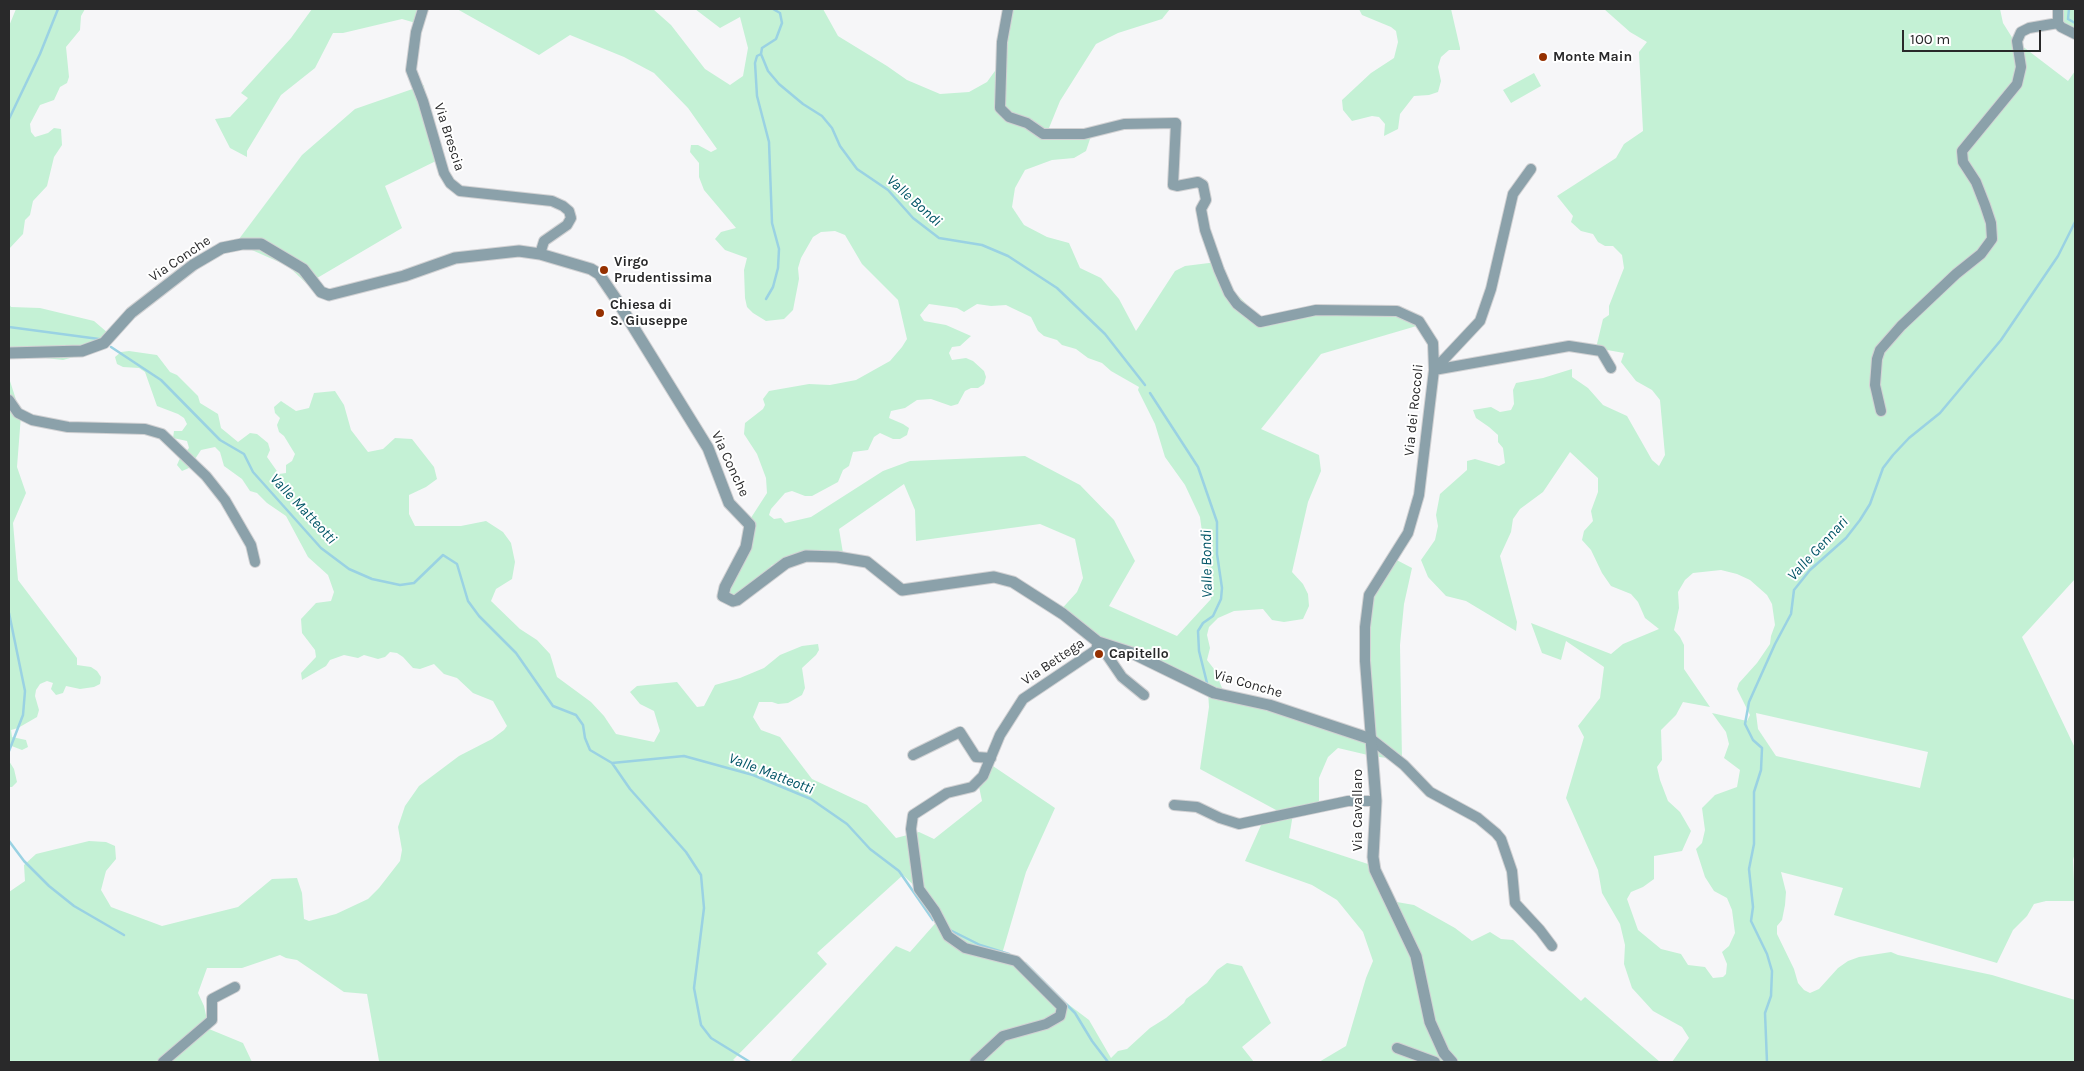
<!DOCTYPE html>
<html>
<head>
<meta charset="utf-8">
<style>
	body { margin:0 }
	#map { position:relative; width:2084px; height:1071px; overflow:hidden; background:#f6f6f8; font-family:Karla,sans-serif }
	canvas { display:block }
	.frame { position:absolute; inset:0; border:10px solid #29292a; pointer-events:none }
	.scale { position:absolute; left:1902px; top:30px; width:139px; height:22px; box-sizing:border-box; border:2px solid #29292a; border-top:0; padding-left:6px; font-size:15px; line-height:18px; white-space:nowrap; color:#29292a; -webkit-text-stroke:4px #fff; paint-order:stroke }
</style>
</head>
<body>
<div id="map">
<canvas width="2084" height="1071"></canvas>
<div class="frame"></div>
<div class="scale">100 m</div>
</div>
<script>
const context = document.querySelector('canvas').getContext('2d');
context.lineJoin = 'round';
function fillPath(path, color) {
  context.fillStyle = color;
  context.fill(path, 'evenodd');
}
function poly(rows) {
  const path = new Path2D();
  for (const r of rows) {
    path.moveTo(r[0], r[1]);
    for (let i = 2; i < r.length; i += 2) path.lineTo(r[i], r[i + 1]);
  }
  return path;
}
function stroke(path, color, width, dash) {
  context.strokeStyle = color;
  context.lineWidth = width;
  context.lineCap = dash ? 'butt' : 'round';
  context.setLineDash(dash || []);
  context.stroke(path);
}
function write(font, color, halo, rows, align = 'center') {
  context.font = font + ' Karla,sans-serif';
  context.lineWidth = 4;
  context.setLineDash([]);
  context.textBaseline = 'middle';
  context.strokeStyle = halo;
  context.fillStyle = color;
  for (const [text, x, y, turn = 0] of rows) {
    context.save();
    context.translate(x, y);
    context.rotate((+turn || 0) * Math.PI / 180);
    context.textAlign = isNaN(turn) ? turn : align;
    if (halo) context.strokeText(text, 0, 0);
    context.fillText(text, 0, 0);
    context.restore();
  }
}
fillPath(poly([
	[16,9,85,9,81,16,80,30,66,47,69,77,67,83,60,87,54,100,40,105,30,124,31,132,35,137,48,133,54,128,61,129,62,145,54,157,47,186,33,201,30,215,25,220,23,234,9,249,9,26],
	[312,9,424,9,419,24,402,19,343,33,333,33,315,68,281,95,247,151,247,157,230,148,215,119,230,117,248,98,241,93,291,38],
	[457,9,653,9,671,25,705,69,730,85,743,76,748,48,740,17,720,28,695,9,823,9,838,36,887,66,907,80,940,94,969,92,987,82,1000,64,1004,9,1170,9,1162,19,1118,33,1096,44,1060,101,1049,128,1092,133,1086,151,1074,158,1052,160,1025,170,1015,188,1012,207,1024,225,1047,237,1069,243,1080,268,1101,278,1119,299,1136,331,1175,271,1185,266,1217,262,1219,276,1268,326,1318,309,1403,317,1420,325,1321,354,1261,429,1319,455,1321,471,1308,502,1292,572,1303,584,1308,594,1309,606,1303,619,1284,622,1272,620,1263,609,1234,611,1218,618,1209,627,1207,635,1210,648,1207,660,1214,669,1225,695,1367,741,1368,589,1389,556,1412,568,1404,604,1400,645,1402,760,1372,756,1338,748,1328,757,1319,778,1319,803,1293,814,1289,838,1371,865,1391,901,1414,905,1455,928,1472,941,1490,932,1501,939,1513,940,1581,1001,1585,997,1660,1062,1319,1062,1346,1046,1366,978,1373,961,1363,932,1337,900,1312,885,1245,861,1262,823,1274,818,1276,810,1200,769,1209,707,1208,691,1100,645,1058,613,1077,592,1083,578,1075,539,1040,524,916,541,915,510,904,484,839,529,844,559,804,558,772,565,741,599,727,601,746,537,747,524,767,493,766,478,757,454,744,434,745,423,763,409,765,405,763,399,769,391,809,384,830,385,856,380,890,361,902,347,907,339,898,300,862,264,845,235,835,231,821,232,813,237,801,258,798,268,799,279,793,310,784,319,766,321,753,313,747,307,745,298,744,270,747,258,725,250,715,239,721,232,736,228,704,190,699,177,699,163,690,152,691,145,698,145,711,152,717,149,688,108,654,73,624,57,570,35,539,55],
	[929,304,957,308,964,312,977,304,991,306,1006,305,1012,308,1031,317,1038,331,1044,336,1057,340,1062,345,1076,349,1088,358,1102,363,1111,371,1139,387,1138,390,1155,424,1165,457,1185,485,1200,517,1211,599,1177,636,1109,606,1135,561,1114,520,1080,485,1025,456,910,461,883,471,811,517,785,523,781,518,774,519,769,515,771,509,785,493,792,491,805,496,812,496,838,482,843,470,849,466,853,452,868,450,874,437,880,433,893,439,900,439,907,435,909,428,903,424,889,418,891,411,905,408,917,400,931,399,951,406,958,404,965,391,971,388,978,388,984,384,986,377,984,371,973,361,966,358,952,360,949,353,952,347,960,346,971,336,946,325,924,321,920,315],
	[1359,9,1451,9,1460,48,1460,50,1449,50,1441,57,1438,67,1441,81,1438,92,1429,95,1414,96,1400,114,1398,129,1384,136,1385,124,1379,117,1372,116,1352,121,1343,110,1342,100,1371,73,1394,58,1398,42,1396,31,1391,27,1362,15],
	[1604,9,2000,9,2003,23,2013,39,2068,81,2075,71,2075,579,2022,637,2075,748,2075,853,2073,860,2075,901,2046,901,2034,904,2027,916,2013,930,1997,963,1834,915,1843,888,1781,872,1786,892,1785,905,1782,920,1777,926,1777,934,1794,969,1798,983,1804,990,1810,993,1819,989,1838,968,1848,961,1859,957,1891,952,1898,955,1992,975,2075,1000,2075,1062,1672,1062,1689,1038,1682,1027,1653,1011,1632,988,1624,964,1625,945,1620,924,1602,893,1598,870,1566,798,1584,737,1578,726,1600,698,1604,667,1566,641,1561,660,1542,653,1531,623,1611,654,1623,644,1659,629,1645,618,1638,602,1631,594,1611,586,1602,573,1591,550,1582,540,1584,531,1593,521,1591,511,1598,492,1598,478,1570,452,1543,492,1520,509,1513,519,1511,532,1500,556,1517,622,1516,631,1466,601,1446,596,1428,577,1421,560,1435,540,1438,526,1436,515,1440,494,1467,470,1467,461,1475,459,1499,466,1505,463,1503,448,1498,442,1498,435,1489,427,1476,418,1473,410,1491,407,1500,412,1511,410,1514,404,1513,390,1516,383,1543,378,1572,369,1572,377,1588,388,1603,405,1627,416,1652,460,1659,466,1665,455,1660,400,1652,390,1636,381,1621,362,1624,353,1596,348,1603,319,1609,315,1609,306,1624,268,1622,255,1613,246,1605,246,1598,242,1593,234,1581,231,1571,222,1573,216,1557,196,1616,158,1624,144,1643,131,1639,52,1647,42,1630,32],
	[1721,570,1737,574,1750,580,1767,595,1772,604,1775,625,1771,636,1770,644,1757,663,1739,683,1737,689,1750,715,1747,721,1712,713,1726,732,1729,744,1724,758,1740,770,1737,787,1715,795,1702,808,1705,830,1702,843,1696,849,1705,877,1714,891,1727,898,1732,910,1735,933,1729,946,1722,952,1727,964,1726,974,1723,977,1713,978,1705,967,1688,965,1681,954,1661,949,1638,930,1627,899,1631,892,1643,887,1654,879,1654,856,1682,851,1691,831,1680,812,1668,801,1660,780,1657,767,1662,760,1661,730,1676,715,1683,702,1710,707,1684,669,1684,645,1680,637,1674,630,1679,608,1678,592,1685,580,1693,573],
	[1756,713,1928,752,1920,788,1776,756,1758,729],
	[2062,9,2075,9,2075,32,2069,30,2061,20],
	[1534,73,1541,86,1511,103,1503,90],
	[424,85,426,114,440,159,385,186,402,228,307,284,288,266,236,243,302,155,355,109],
	[9,304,11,307,40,308,94,321,108,333,92,352,63,360,9,354],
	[129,351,157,355,170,372,177,375,198,396,200,403,218,414,221,428,238,442,250,433,257,434,268,443,270,450,267,457,279,474,286,473,286,465,292,461,295,454,284,436,279,432,277,425,280,418,275,413,274,407,281,401,296,411,309,408,314,393,335,391,344,405,351,430,368,452,383,449,395,438,412,439,434,467,437,479,426,487,409,495,409,514,415,526,461,526,486,521,503,532,511,543,515,562,512,579,496,589,491,601,520,629,537,640,550,654,557,677,591,702,604,716,616,734,654,742,660,731,654,711,640,704,630,692,637,686,677,682,697,707,704,706,715,685,740,678,764,668,780,655,802,646,818,644,819,650,816,655,802,668,805,688,802,695,788,703,778,704,772,702,759,702,753,717,761,730,780,737,812,779,867,805,896,838,919,832,934,839,982,801,978,782,990,764,1055,808,1026,872,1002,954,1089,1020,1111,1058,1118,1051,1127,1049,1150,1028,1166,1018,1184,1003,1186,999,1207,983,1217,970,1227,963,1242,966,1271,1023,1242,1047,1254,1062,790,1062,896,946,910,952,940,918,923,894,903,875,817,953,827,964,733,1060,737,1062,377,1062,379,1061,367,994,344,992,297,960,286,958,280,955,242,968,207,968,198,993,204,1006,209,1029,243,1043,252,1062,9,1062,9,892,25,881,24,865,36,854,89,841,106,842,115,846,116,859,106,871,101,890,111,907,162,926,238,907,272,879,297,878,302,893,304,919,309,921,336,914,368,899,379,888,400,861,402,850,398,827,405,806,419,786,459,756,492,739,504,730,507,726,493,701,473,693,457,678,444,674,434,664,420,669,413,668,403,657,397,653,390,652,385,657,378,659,364,655,358,658,344,655,330,660,326,666,302,680,301,673,316,657,315,650,302,633,301,619,316,603,331,601,334,592,328,575,308,557,286,516,267,503,257,493,250,491,242,479,224,466,220,452,215,447,201,450,189,468,182,471,177,465,180,458,189,448,187,441,173,438,174,431,182,431,187,424,184,418,178,414,157,406,145,372,139,368,123,367,117,364,115,357,121,352],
	[9,378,21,415,17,467,26,493,13,523,18,580,77,658,77,665,91,667,97,671,101,677,100,684,94,687,80,689,66,686,63,693,56,695,51,689,53,683,47,681,40,684,36,690,35,696,39,710,37,717,18,728,11,730,12,737,26,740,28,747,22,750,9,745],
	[9,761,14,769,17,782,12,787,9,787]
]), '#c4f1d5');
stroke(poly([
	[773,9,780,13,782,23,776,39,762,48,761,54,768,71,779,84,803,104,822,116,832,128,840,146,857,169,888,190,913,218,939,238,982,245,1008,256,1057,288,1105,334,1145,385],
	[2069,9,2068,19,2075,23],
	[761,54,757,56,755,63,757,96,769,142,772,223,779,249,778,268,773,287,766,299],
	[9,119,40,54,58,9],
	[9,327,99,339],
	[111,347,161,380,220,440,244,454,253,472,321,548,349,569,372,579,400,585,414,583,443,555,457,564,468,601,479,616,516,653,553,706,576,715,583,725,585,738,590,750,612,763,630,789,686,852,701,875,704,908,694,988,701,1025,711,1038,750,1062],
	[1150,393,1198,467,1217,522,1217,554,1222,588,1221,599,1213,616,1203,623,1198,631,1199,651,1207,683],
	[9,613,25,691,23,715,9,751],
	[612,763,684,756,753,775,811,799,847,824,870,849,899,871,933,920],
	[9,841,24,861,49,886,74,906,124,935],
	[950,930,980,945,1009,954],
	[1025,963,1075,1013,1092,1041,1108,1062],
	[1767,1062,1765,1013,1771,996,1772,971,1767,954,1751,921,1753,907,1749,869,1754,844,1754,792,1761,770,1762,748,1753,740,1745,724,1749,702,1775,644,1791,614,1794,590,1810,570,1846,538,1860,520,1870,504,1883,468,1893,455,1909,438,1940,413,2001,340,2058,256,2075,222]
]), '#9ad2e3', 2.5);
const minor = poly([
	[423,9,416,32,411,70,423,101,444,173,450,183,460,191,552,201,563,206,569,211,571,218,567,225,544,241,540,254],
	[1008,9,1002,42,1000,108,1009,117,1027,123,1043,134,1084,134,1124,124,1176,123,1173,185,1177,186,1198,182,1203,185,1206,200,1201,209,1205,230,1219,270,1229,293,1237,304,1260,322,1316,310,1397,311,1419,321,1433,343,1434,370,1419,495,1408,533,1369,595,1365,627,1365,661,1371,739,1404,765,1430,792,1478,818,1496,833,1501,839,1512,871,1515,903,1540,930,1552,946],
	[2058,9,2058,23,2061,27,2075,34],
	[1434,370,1480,321,1491,289,1513,194,1531,169],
	[1434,370,1569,346,1601,351,1611,368],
	[9,400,18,413,32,420,68,427,145,429,162,434,206,476,225,500,251,545,255,562],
	[1881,411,1875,385,1877,359,1880,350,1901,326,1956,274,1981,254,1992,239,1991,223,1985,205,1976,182,1963,162,1962,151,2017,84,2021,67,2017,41,2021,32,2029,28,2058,23],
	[1098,642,1122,677,1144,695],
	[913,755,960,732,976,757,991,758],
	[1174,805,1197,807,1220,818,1239,824,1348,801,1376,801],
	[1397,1048,1435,1062],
	[163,1062,212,1020,212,999,235,987],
	[975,1062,1003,1036,1046,1024,1060,1016,1062,1007,1016,961,965,948,948,936,935,911,919,889,911,829,913,815,947,793,972,787,983,776,1000,735,1023,699,1096,650,1098,642]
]);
const tertiary = poly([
	[9,353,82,351,104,343,131,313,193,265,222,248,242,244,261,244,303,269,321,292,329,295,404,276,455,258,519,251,540,254,591,269,599,274,616,299,708,448,729,503,750,525,746,547,725,587,723,596,733,601,737,600,786,563,806,556,837,557,867,562,902,590,994,577,1013,582,1063,614,1098,642,1132,653,1214,693,1269,705,1371,739,1376,801,1373,857,1375,870,1416,956,1430,1022,1444,1053,1452,1062]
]);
stroke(minor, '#d1d1d3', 12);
stroke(tertiary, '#d1d1d3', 13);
stroke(minor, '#8ba1aa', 10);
stroke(tertiary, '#8ba1aa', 11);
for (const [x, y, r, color] of [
	[1543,57,5,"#953000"],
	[604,270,5,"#953000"],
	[600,313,5,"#953000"],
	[1099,654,5,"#953000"]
]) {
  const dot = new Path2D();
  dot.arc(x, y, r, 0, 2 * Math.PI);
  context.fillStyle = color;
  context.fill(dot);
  stroke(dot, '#fff', 2);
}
write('bold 14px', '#29292a', '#fff', [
	["Monte Main",1553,57],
	["Virgo",614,262],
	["Prudentissima",614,278],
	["Chiesa di",610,305],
	["S. Giuseppe",610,321],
	["Capitello",1109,654]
], 'left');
write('14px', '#29292a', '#fff', [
	["Via Brescia",449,137,72],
	["Via Conche",180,259,-34],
	["Via dei Roccoli",1414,410,-84],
	["Via Conche",730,464,65],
	["Via Bettega",1053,662,-34],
	["Via Conche",1248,684,16],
	["Via Cavallaro",1358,810,-90]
]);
write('italic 15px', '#015466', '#fff', [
	["Valle Bondi",914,201,42],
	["Valle Matteotti",303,509,47],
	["Valle Gennari",1818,549,-47],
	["Valle Bondi",1207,564,-91],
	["Valle Matteotti",771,774,21]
]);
</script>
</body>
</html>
